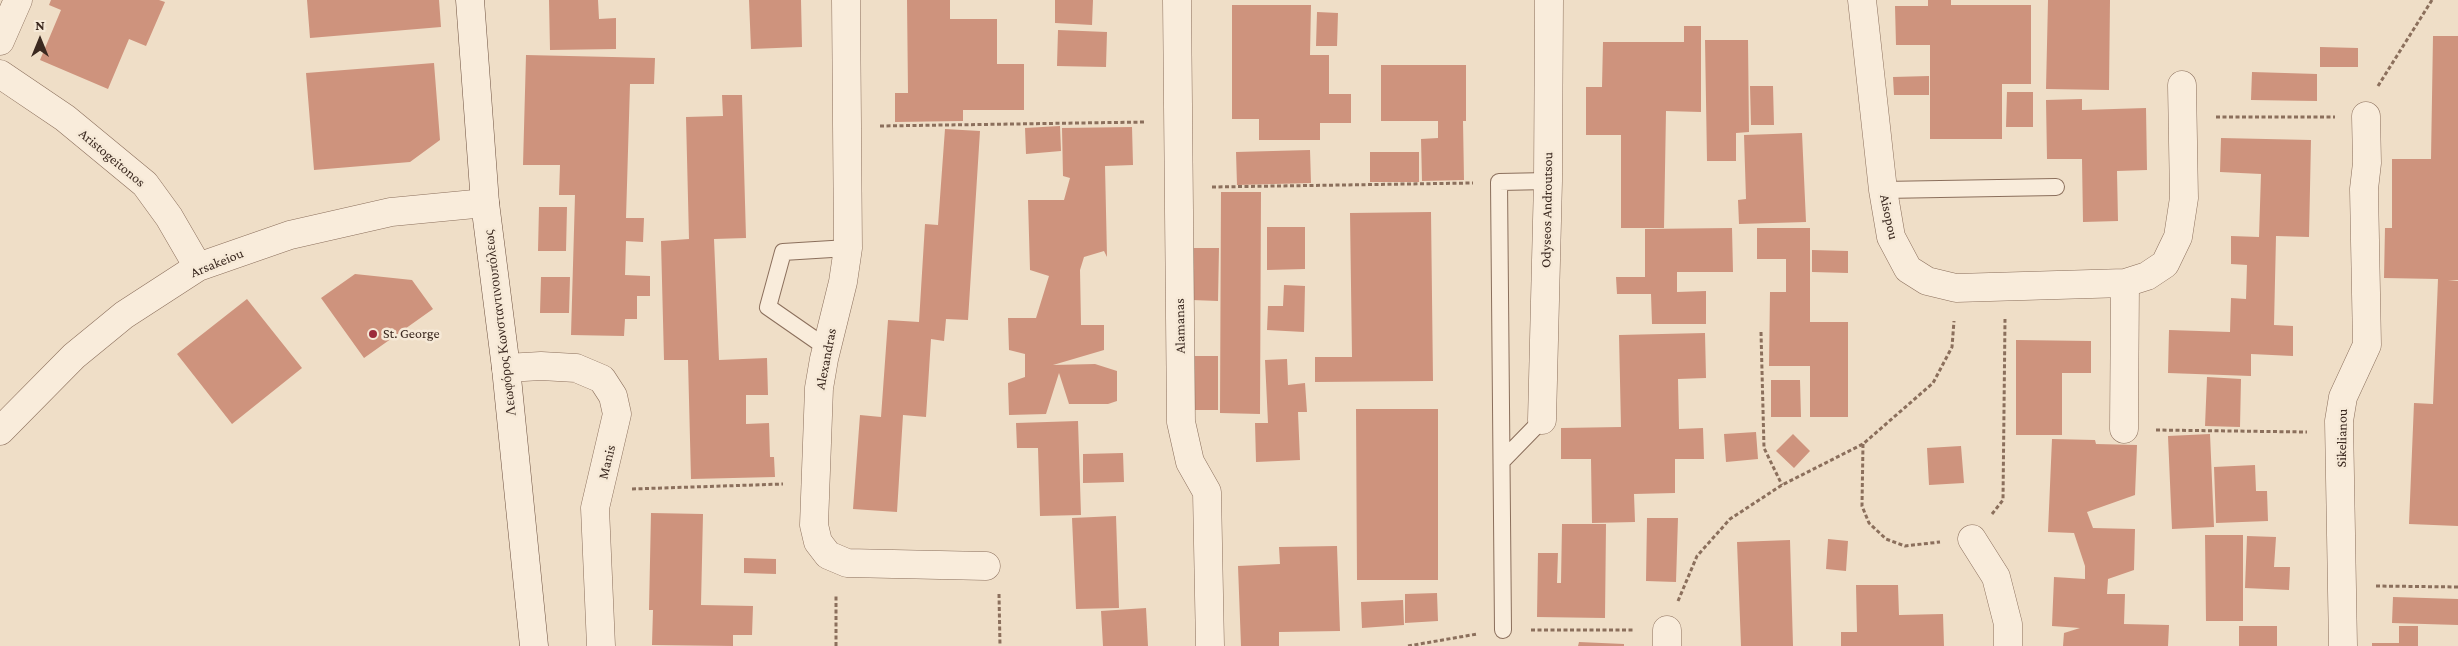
<!DOCTYPE html>
<html>
<head>
<meta charset="utf-8">
<style>
	body { margin:0 }
	#map { position:relative; width:2458px; height:646px; overflow:hidden; background:#efdec7; font-family:"Crimson Pro",serif }
	canvas { display:block }
	.north { position:absolute; left:15px; top:15px; width:50px; height:50px; -webkit-text-stroke:4px #f6e9d7; paint-order:stroke; rotate:0deg; font-size:14px; font-weight:700; line-height:20px; text-align:center; color:#3b2920 }
	.north::after { content:''; display:block; margin:auto; width:18px; height:22px; background:#3b2920; clip-path:polygon(50% 0,100% 100%,50% 72%,0 100%) }
</style>
</head>
<body>
<div id="map">
<canvas width="2458" height="646"></canvas>
<div class="north">N</div>
</div>
<script>
const context = document.querySelector('canvas').getContext('2d');
context.lineJoin = 'round';
function fillPath(path, color) {
  context.fillStyle = color;
  context.fill(path, 'evenodd');
}
function poly(rows) {
  const path = new Path2D();
  for (const r of rows) {
    path.moveTo(r[0], r[1]);
    for (let i = 2; i < r.length; i += 2) path.lineTo(r[i], r[i + 1]);
  }
  return path;
}
function stroke(path, color, width, dash) {
  context.strokeStyle = color;
  context.lineWidth = width;
  context.lineCap = dash ? 'butt' : 'round';
  context.setLineDash(dash || []);
  context.stroke(path);
}
function write(font, color, halo, rows, align = 'center') {
  context.font = font + ' "Crimson Pro",serif';
  context.lineWidth = 5;
  context.setLineDash([]);
  context.textBaseline = 'middle';
  context.strokeStyle = halo;
  context.fillStyle = color;
  for (const [text, x, y, turn = 0] of rows) {
    context.save();
    context.translate(x, y);
    context.rotate((+turn || 0) * Math.PI / 180);
    context.textAlign = isNaN(turn) ? turn : align;
    if (halo) context.strokeText(text, 0, 0);
    context.fillText(text, 0, 0);
    context.restore();
  }
}
fillPath(poly([
	[51,0,159,0,165,2,146,46,129,39,108,89,40,60,61,10,49,5],
	[307,0,439,0,441,27,310,38],
	[549,0,598,0,599,19,616,18,616,49,550,50],
	[749,0,801,0,802,47,751,49],
	[907,0,950,0,950,19,997,19,997,64,1024,64,1024,110,963,110,963,121,895,122,895,93,908,93],
	[1055,0,1093,0,1092,25,1055,23],
	[1928,0,1951,0,1951,5,2031,5,2031,84,2002,84,2002,139,1930,139,1930,45,1896,45,1895,6,1928,6],
	[2048,0,2110,0,2109,90,2046,89],
	[1232,5,1311,5,1310,55,1329,55,1329,94,1351,94,1351,123,1320,123,1320,140,1259,140,1259,119,1232,119],
	[1317,12,1338,13,1337,46,1316,46],
	[1684,26,1701,26,1701,112,1666,111,1664,228,1621,228,1621,135,1586,135,1586,87,1602,87,1603,42,1684,42],
	[1058,30,1107,32,1106,67,1057,66],
	[2433,36,2458,36,2458,280,2448,280,2458,281,2458,526,2409,524,2414,403,2433,404,2438,279,2384,278,2385,228,2392,228,2392,159,2431,159],
	[1705,40,1748,40,1749,132,1736,133,1736,161,1707,161],
	[2320,47,2358,48,2358,67,2320,67],
	[526,55,655,58,654,84,630,84,626,218,644,218,643,242,626,241,625,275,650,276,650,296,637,296,637,319,625,319,624,336,571,335,575,195,559,195,560,165,523,165],
	[434,63,440,140,410,162,314,170,306,73],
	[1381,65,1466,65,1466,121,1463,121,1464,180,1422,181,1421,139,1438,138,1438,121,1381,121],
	[2252,72,2317,74,2317,101,2251,100],
	[1929,76,1929,95,1894,95,1893,77],
	[1750,86,1773,86,1774,125,1751,125],
	[2007,92,2033,92,2033,127,2006,127],
	[722,95,742,95,746,238,714,239,719,360,767,358,768,395,746,395,746,424,769,423,770,457,774,457,775,477,691,479,688,360,664,360,661,241,689,239,686,117,723,116],
	[2082,99,2082,110,2146,108,2147,170,2117,171,2118,221,2083,222,2082,159,2047,159,2046,100],
	[1060,126,1061,151,1026,154,1025,128],
	[1132,127,1133,165,1105,166,1107,257,1104,251,1084,257,1080,270,1081,325,1104,325,1104,350,1053,365,1095,364,1117,371,1117,401,1108,404,1069,404,1059,373,1046,414,1009,415,1008,383,1025,377,1025,354,1009,350,1008,318,1036,318,1049,276,1030,270,1028,200,1064,200,1070,178,1063,176,1062,128],
	[945,129,980,131,968,320,946,319,944,341,931,339,926,417,903,415,897,512,853,509,860,415,881,417,888,320,919,322,925,224,938,225],
	[1802,133,1806,222,1739,224,1738,200,1746,199,1744,135],
	[2221,138,2311,140,2309,237,2276,236,2274,325,2293,326,2293,356,2251,354,2251,376,2168,373,2169,330,2230,332,2231,298,2246,299,2247,265,2231,264,2231,236,2259,237,2261,174,2220,172],
	[1310,150,1311,183,1237,185,1236,152],
	[1370,152,1419,152,1419,182,1370,182],
	[1221,192,1261,192,1260,414,1220,413],
	[539,207,567,207,566,251,538,251],
	[1431,212,1433,381,1315,382,1315,357,1352,357,1350,213],
	[1267,227,1305,227,1305,269,1267,270],
	[1732,228,1733,272,1677,272,1677,292,1706,291,1706,324,1652,324,1651,294,1617,294,1616,277,1645,277,1645,229],
	[1757,228,1810,228,1810,322,1848,322,1848,417,1810,417,1810,366,1769,366,1770,292,1786,292,1786,259,1757,259],
	[1192,248,1219,248,1218,301,1192,300],
	[1812,250,1848,251,1848,273,1812,272],
	[355,274,412,280,433,309,364,358,321,298],
	[541,277,570,277,569,313,540,313],
	[1284,285,1305,286,1304,332,1267,330,1268,306,1283,306],
	[247,299,302,368,232,424,177,354],
	[1705,333,1706,378,1678,379,1679,429,1703,428,1704,459,1675,459,1675,493,1634,494,1635,522,1592,523,1591,459,1561,459,1561,428,1621,427,1619,335],
	[2016,340,2091,341,2091,373,2062,373,2062,435,2016,435],
	[1194,356,1218,356,1218,410,1194,410],
	[1287,359,1288,385,1305,383,1307,412,1298,412,1300,460,1256,462,1255,423,1268,423,1265,360],
	[2207,377,2241,379,2240,427,2205,426],
	[1771,380,1800,380,1801,417,1771,417],
	[1356,409,1438,409,1438,580,1357,580],
	[1078,421,1081,515,1040,516,1038,448,1017,448,1016,423],
	[1756,432,1758,459,1726,462,1724,434],
	[1793,434,1810,451,1794,468,1776,451],
	[2210,434,2214,527,2172,529,2168,436],
	[2052,439,2095,440,2096,444,2137,445,2135,495,2087,512,2093,528,2135,529,2134,570,2108,579,2107,594,2125,594,2124,624,2169,625,2168,646,2063,646,2064,633,2080,628,2052,626,2054,577,2085,579,2085,566,2074,533,2048,532],
	[1961,446,1964,483,1929,485,1927,448],
	[1123,453,1124,482,1083,483,1083,454],
	[2255,465,2256,491,2267,491,2268,521,2216,523,2214,467],
	[651,513,703,514,701,605,753,606,752,635,733,635,733,646,652,645,653,610,649,610],
	[1116,516,1119,608,1076,609,1072,518],
	[1647,518,1678,518,1676,582,1646,581],
	[1562,524,1606,524,1605,618,1537,617,1538,553,1558,553,1557,583,1561,583],
	[2205,535,2243,535,2243,621,2206,621],
	[2247,536,2276,537,2274,567,2290,567,2289,590,2245,588],
	[1828,539,1848,541,1846,571,1826,569],
	[1790,540,1793,646,1741,646,1737,542],
	[1337,546,1340,631,1279,632,1279,646,1241,646,1238,566,1280,564,1279,547],
	[744,558,776,559,776,574,744,573],
	[1856,585,1898,585,1899,615,1943,614,1944,646,1841,646,1841,632,1857,632],
	[1437,593,1438,621,1405,623,1405,594],
	[2393,597,2458,599,2458,625,2392,623],
	[1403,600,1404,625,1362,628,1361,602],
	[1146,608,1148,646,1103,646,1101,611],
	[2239,626,2277,626,2277,646,2239,646],
	[2399,626,2418,626,2418,646,2372,646,2372,643,2399,643],
	[1579,642,1624,644,1624,646,1578,646]
]), '#ce937d');
const lane = poly([
	[1883,190,2056,187],
	[827,348,768,307,783,252,848,248],
	[1503,460,1542,420],
	[1503,630,1499,182,1548,181]
]);
const street = poly([
	[846,0,848,248,843,282,824,359,819,388,814,525,818,542,828,555,847,563,986,566],
	[1177,0,1181,422,1190,462,1207,492,1210,646],
	[1862,0,1883,190,1891,237,1908,269,1927,281,1956,288,2125,283,2147,276,2165,264,2178,237,2184,198,2182,85],
	[0,41,18,0],
	[0,74,65,118,145,184,169,217,198,267],
	[506,368,541,366,576,368,602,379,613,396,617,414,595,508,601,646],
	[1542,420,1548,181,1549,0],
	[2124,429,2125,283],
	[0,431,74,356,107,329,124,315,198,267,290,235,391,212,485,203],
	[1972,539,1996,577,2008,624,2008,646],
	[1667,630,1667,646],
	[2343,646,2339,421,2343,397,2367,345,2364,189,2367,163,2366,116]
]);
const secondary = poly([
	[470,0,485,203,506,368,534,646]
]);
stroke(lane, '#8b6f5c', 18);
stroke(street, '#8b6f5c', 29);
stroke(secondary, '#6d503f', 29);
stroke(poly([
	[2378,86,2432,0],
	[2216,117,2335,117],
	[880,126,1146,122],
	[1212,187,1473,183],
	[1761,332,1764,448,1782,485],
	[2156,430,2307,432],
	[1863,444,1862,506,1869,523,1886,539,1905,546,1940,542],
	[632,489,783,484],
	[1992,514,2003,500,2005,319],
	[2376,586,2458,587],
	[999,594,1000,646],
	[1678,601,1697,556,1730,519,1782,485,1863,444,1933,383,1952,347,1954,321],
	[1531,630,1634,630],
	[836,646,836,594],
	[1408,646,1477,634]
]), '#8b6f5c', 3, [4, 2.5]);
stroke(lane, '#f9ecdb', 16);
stroke(street, '#f9ecdb', 28);
stroke(secondary, '#f9ecdb', 28);
for (const [x, y, r, color] of [
	[373,334,5,"#9b2b3b"]
]) {
  const dot = new Path2D();
  dot.arc(x, y, r, 0, 2 * Math.PI);
  context.fillStyle = color;
  context.fill(dot);
  stroke(dot, '#f6e9d7', 2);
}
write('14px', '#3b2920', '#f6e9d7', [
	["Aristogeitonos",112,158,40],
	["Odyseos Androutsou",1547,210,-89],
	["Aisopou",1889,217,78],
	["Arsakeiou",217,263,-22],
	["Λεωφόρος Κωνσταντινουπόλεως",500,323,-97],
	["Alamanas",1180,326,-91],
	["Alexandras",826,359,-79],
	["Sikelianou",2342,438,-89],
	["Manis",607,462,-76]
]);
write('14px', '#3b2920', '#f6e9d7', [
	["St. George",383,334]
], 'left');
</script>
</body>
</html>
